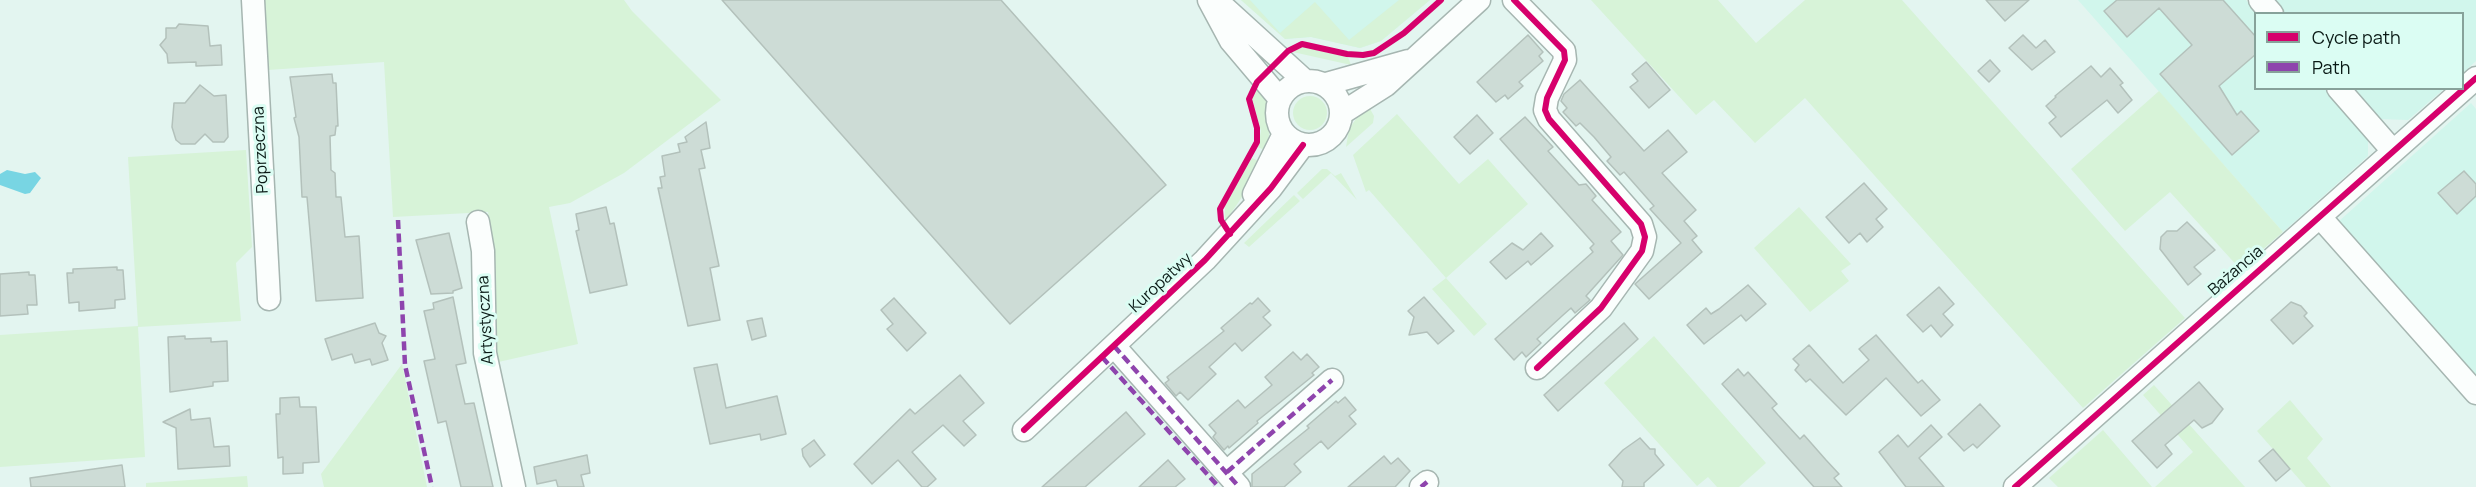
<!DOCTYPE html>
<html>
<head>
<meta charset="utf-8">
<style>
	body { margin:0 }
	#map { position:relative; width:2476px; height:487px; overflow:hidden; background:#e3f5f0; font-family:Manrope,sans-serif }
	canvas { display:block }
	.legend { position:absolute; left:2254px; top:12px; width:210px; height:78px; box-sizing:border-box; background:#dbfdf3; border:2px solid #87a29a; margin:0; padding:8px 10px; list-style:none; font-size:18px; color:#091915 }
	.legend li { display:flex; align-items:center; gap:12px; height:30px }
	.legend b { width:30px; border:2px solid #87a29a }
</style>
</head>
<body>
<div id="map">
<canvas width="2476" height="487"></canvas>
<ul class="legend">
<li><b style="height:8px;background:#d6006c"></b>Cycle path</li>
<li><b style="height:8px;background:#8e44ad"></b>Path</li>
</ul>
</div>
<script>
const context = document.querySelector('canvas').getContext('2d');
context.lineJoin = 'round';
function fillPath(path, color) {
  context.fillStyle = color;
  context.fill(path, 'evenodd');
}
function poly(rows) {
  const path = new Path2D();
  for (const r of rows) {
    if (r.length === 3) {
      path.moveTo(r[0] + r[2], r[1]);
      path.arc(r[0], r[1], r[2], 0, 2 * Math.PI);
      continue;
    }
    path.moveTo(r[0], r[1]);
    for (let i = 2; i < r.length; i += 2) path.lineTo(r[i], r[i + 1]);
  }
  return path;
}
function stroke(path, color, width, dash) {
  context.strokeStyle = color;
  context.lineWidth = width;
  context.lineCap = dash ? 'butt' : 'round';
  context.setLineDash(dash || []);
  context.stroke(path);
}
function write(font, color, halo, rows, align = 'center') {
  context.font = font + ' Manrope,sans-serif';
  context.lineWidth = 6;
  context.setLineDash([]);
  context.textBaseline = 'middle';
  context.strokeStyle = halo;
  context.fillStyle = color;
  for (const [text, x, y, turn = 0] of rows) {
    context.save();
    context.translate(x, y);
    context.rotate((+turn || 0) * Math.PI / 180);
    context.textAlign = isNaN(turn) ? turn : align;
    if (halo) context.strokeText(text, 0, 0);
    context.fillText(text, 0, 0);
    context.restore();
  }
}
fillPath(poly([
	[1241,0,1430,0,1381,41,1360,48,1311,37,1285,39],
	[2078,0,2246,0,2258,13,2256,14,2256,88,2326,89,2368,136,2368,156,2283,232],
	[2273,0,2476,0,2476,61,2463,73,2462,14,2285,13],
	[2352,89,2444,89,2408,120,2379,119],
	[2471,103,2476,109,2476,377,2338,222]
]), '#d1f6ec');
fillPath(poly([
	[264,0,624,0,632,11,721,100,624,173,570,203,549,207,578,344,494,363,492,248,488,212,393,217,384,62,268,70],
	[1241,0,1250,0,1280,33,1315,2,1349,40,1399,0,1430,0,1381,41,1360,48,1311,37,1285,39],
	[1591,0,1718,0,1756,43,1805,0,1902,0,2185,318,2083,408,1805,98,1755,143,1714,100,1696,115],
	[1302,47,1348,57,1351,65,1293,52],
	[1259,86,1267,101,1269,125,1269,136,1264,150,1258,147,1261,131,1252,98],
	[2159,91,2283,232,2240,269,2170,192,2125,231,2071,169],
	[1310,113,17],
	[1369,107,1374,116,1373,123,1346,147,1349,129,1358,116],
	[1397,114,1459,184,1488,159,1528,204,1446,278,1487,324,1474,336,1432,289,1446,278,1369,190,1366,192,1353,155],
	[246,150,252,247,236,263,241,321,138,327,145,457,0,467,0,335,138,326,128,157],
	[1252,158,1261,162,1244,194,1225,222,1225,205],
	[1322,169,1327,169,1335,176,1341,173,1357,200,1331,173,1303,199,1297,193],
	[1294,195,1300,201,1249,247,1244,243],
	[1799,207,1851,264,1841,271,1849,281,1810,312,1754,248],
	[1654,336,1766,463,1739,487,1717,487,1708,477,1697,486,1604,383],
	[402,364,427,487,324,487,321,474],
	[2154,385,2245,487,2155,487,2193,452,2143,395],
	[2290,400,2323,439,2307,458,2331,487,2306,487,2257,431],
	[2103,430,2152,487,2058,487,2049,478],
	[247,476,248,487,146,487,146,483]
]), '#d7f3d8');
fillPath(poly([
	[7,170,25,174,35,172,41,178,30,193,25,194,0,185,0,174]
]), '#78d5e3');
const building = poly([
	[722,0,1001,0,1166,185,1010,324,722,0],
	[1986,0,2029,0,2005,21,1986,0],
	[2117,0,2223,0,2256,37,2256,54,2219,86,2237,115,2241,111,2259,131,2232,155,2160,74,2192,45,2159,8,2127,37,2104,11,2117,0],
	[179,24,208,26,210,46,221,45,222,65,196,66,196,62,168,63,167,54,160,45,166,38,166,28,176,28,179,24],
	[1528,35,1543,52,1539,56,1543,61,1519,82,1523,86,1508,99,1505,95,1496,102,1477,82,1528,35],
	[2023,35,2036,48,2045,40,2055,52,2032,70,2009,48,2023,35],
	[1990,60,2000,71,1989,82,1978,71,1990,60],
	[1646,62,1670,90,1649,108,1630,87,1638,81,1632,74,1646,62],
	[2091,66,2101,77,2110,68,2123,83,2120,85,2132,100,2118,113,2107,100,2061,137,2049,123,2056,117,2046,106,2056,97,2055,96,2091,66],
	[332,74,333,83,336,83,338,126,336,126,335,135,330,136,331,170,335,173,336,197,341,197,345,237,359,236,363,298,316,301,307,197,302,197,299,137,294,118,296,117,290,77,332,74],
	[1580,80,1644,151,1668,130,1687,152,1662,173,1696,210,1684,221,1697,236,1692,240,1702,252,1649,299,1635,284,1681,243,1650,209,1654,206,1624,172,1620,175,1607,161,1611,157,1594,137,1580,123,1576,126,1563,112,1567,108,1561,101,1564,94,1580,80],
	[200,85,214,96,226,95,228,137,224,142,213,142,205,134,195,144,181,144,176,140,172,127,174,103,185,103,200,85],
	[1477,115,1493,133,1470,154,1454,137,1477,115],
	[1525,117,1553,147,1548,151,1579,185,1586,184,1596,196,1592,200,1621,232,1611,241,1623,255,1586,296,1590,300,1575,313,1571,308,1562,316,1537,339,1541,343,1526,357,1522,352,1514,360,1495,339,1593,252,1590,248,1594,244,1500,139,1525,117],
	[706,122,710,148,701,150,705,168,699,169,719,266,710,268,720,320,688,326,658,188,662,188,660,177,665,176,662,156,680,152,678,144,687,142,685,137,706,122],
	[2464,171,2476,184,2476,196,2457,214,2438,193,2464,171],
	[1864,183,1887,209,1876,219,1883,227,1867,242,1860,233,1849,243,1826,217,1864,183],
	[606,207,610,224,614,223,627,285,590,293,576,231,579,230,576,214,606,207],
	[2187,222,2215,250,2194,267,2201,274,2188,285,2160,249,2161,237,2167,231,2177,231,2187,222],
	[449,233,462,288,453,291,453,293,431,294,416,240,449,233],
	[1541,233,1553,246,1531,265,1528,261,1506,279,1490,262,1512,243,1523,250,1541,233],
	[117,267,117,270,123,270,125,299,115,300,115,308,79,311,79,302,69,303,67,273,73,273,73,269,117,267],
	[29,272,29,275,35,275,37,305,27,305,28,314,0,316,0,274,29,272],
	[1748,285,1766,304,1746,321,1741,315,1704,344,1687,325,1706,308,1711,314,1719,309,1748,285],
	[1939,287,1954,304,1943,314,1953,325,1941,337,1931,325,1923,332,1907,315,1939,287],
	[453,297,466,363,456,365,465,404,474,403,493,487,461,487,446,421,438,423,424,361,435,359,424,311,434,309,433,303,453,297],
	[1424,297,1454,331,1438,344,1427,332,1409,335,1414,317,1408,311,1424,297],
	[894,298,926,333,907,351,887,329,893,324,881,310,894,298],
	[1258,298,1270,311,1263,317,1271,325,1242,351,1235,343,1209,367,1216,374,1188,400,1180,392,1176,396,1165,383,1169,380,1167,377,1224,331,1221,328,1250,303,1252,304,1258,298],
	[2291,302,2301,306,2307,313,2304,316,2313,326,2293,344,2271,320,2291,302],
	[762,318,766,336,752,340,747,321,762,318],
	[375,323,379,333,386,336,382,343,388,360,372,365,370,359,355,363,352,354,332,360,325,339,375,323],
	[1624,323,1638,339,1558,411,1544,395,1624,323],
	[1876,335,1918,383,1922,380,1940,400,1921,416,1886,378,1846,415,1810,379,1806,382,1795,370,1799,365,1793,359,1809,345,1843,383,1869,360,1859,349,1876,335],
	[185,336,185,339,211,338,211,342,227,341,228,381,213,382,213,386,170,392,168,337,185,336],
	[1293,352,1301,360,1307,354,1319,367,1312,373,1314,375,1257,421,1258,423,1229,448,1228,446,1224,450,1213,437,1216,433,1209,425,1238,400,1245,408,1272,385,1265,377,1293,352],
	[717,364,726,408,777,396,786,434,761,440,760,434,710,444,694,368,717,364],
	[1738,369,1744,376,1748,372,1777,404,1772,408,1778,415,1800,439,1804,435,1826,460,1839,474,1834,478,1842,487,1814,487,1722,384,1738,369],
	[960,375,984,403,963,421,976,435,964,446,943,425,912,452,936,479,927,487,922,487,898,460,872,484,854,464,910,409,915,414,960,375],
	[2199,382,2223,409,2212,423,2202,428,2194,420,2165,445,2172,454,2157,468,2132,441,2199,382],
	[299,397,300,407,316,407,319,462,303,463,303,473,283,474,283,457,278,458,276,414,280,414,280,398,299,397],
	[1345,397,1356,410,1349,416,1356,424,1328,449,1321,441,1294,464,1301,472,1284,487,1252,487,1252,474,1309,428,1307,426,1336,401,1338,403,1345,397],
	[1980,404,2000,426,1977,448,1973,444,1964,451,1948,434,1980,404],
	[190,409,191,420,210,418,214,447,229,446,230,466,178,469,176,428,163,422,190,409],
	[1126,412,1145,434,1129,448,1085,487,1042,487,1126,412],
	[1931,425,1942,437,1919,458,1944,487,1906,487,1879,452,1898,435,1908,447,1931,425],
	[1640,438,1650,449,1655,449,1655,454,1664,465,1644,483,1644,487,1622,487,1623,481,1609,465,1623,450,1640,438],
	[814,440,825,455,810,467,803,456,802,449,814,440],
	[2273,449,2290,469,2276,481,2259,461,2273,449],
	[587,455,590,473,581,475,584,487,558,487,556,480,537,484,534,467,587,455],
	[1384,456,1391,464,1398,458,1410,471,1395,487,1348,487,1384,456],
	[1168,460,1185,479,1175,487,1139,487,1168,460],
	[122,465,125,487,31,487,30,478,122,465]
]);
fillPath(building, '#cddcd6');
stroke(building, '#b3c1bb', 1.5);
const minor = poly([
	[253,0,269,299],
	[1209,0,1231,41,1280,99],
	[1216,0,1305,81],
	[1514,0,1564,51,1565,60,1547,98,1545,110,1549,119,1641,224,1645,237,1642,251,1601,308,1537,368],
	[2260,0,2272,14],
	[1309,113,32],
	[1326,84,1408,61],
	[2338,88,2393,151],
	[1342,113,1386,85,1479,0],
	[1254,194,1284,134],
	[2320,217,2476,393],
	[478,222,483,251,485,353,514,487],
	[1114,346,1239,487],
	[1024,430,1205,260,1271,188,1303,145],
	[1227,472,1332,380],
	[1421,487,1427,482],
	[2015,487,2476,78]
]);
stroke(minor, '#a6b6b1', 25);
stroke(minor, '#fbfefd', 22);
stroke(poly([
	[398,220,405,365,432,487],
	[1114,346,1239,487],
	[1102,357,1217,485,1214,487],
	[1227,472,1332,380],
	[1421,487,1427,482]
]), '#8e44ad', 4.5, [9, 4.5]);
stroke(poly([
	[1514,0,1564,51,1565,60,1547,98,1545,110,1549,119,1641,224,1645,237,1642,251,1601,308,1537,368],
	[1230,234,1221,220,1220,209,1257,142,1257,128,1249,99,1257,82,1288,51,1302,44,1347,54,1363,55,1374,53,1404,33,1441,0],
	[1024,430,1205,260,1271,188,1303,145],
	[2015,487,2476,78]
]), '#d6006c', 6);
write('16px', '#091915', '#dbfdf3', [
	["Poprzeczna",261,150,-93],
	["Bażancia",2236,271,-41],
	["Kuropatwy",1161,283,-43],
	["Artystyczna",486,320,-93]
]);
</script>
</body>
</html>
